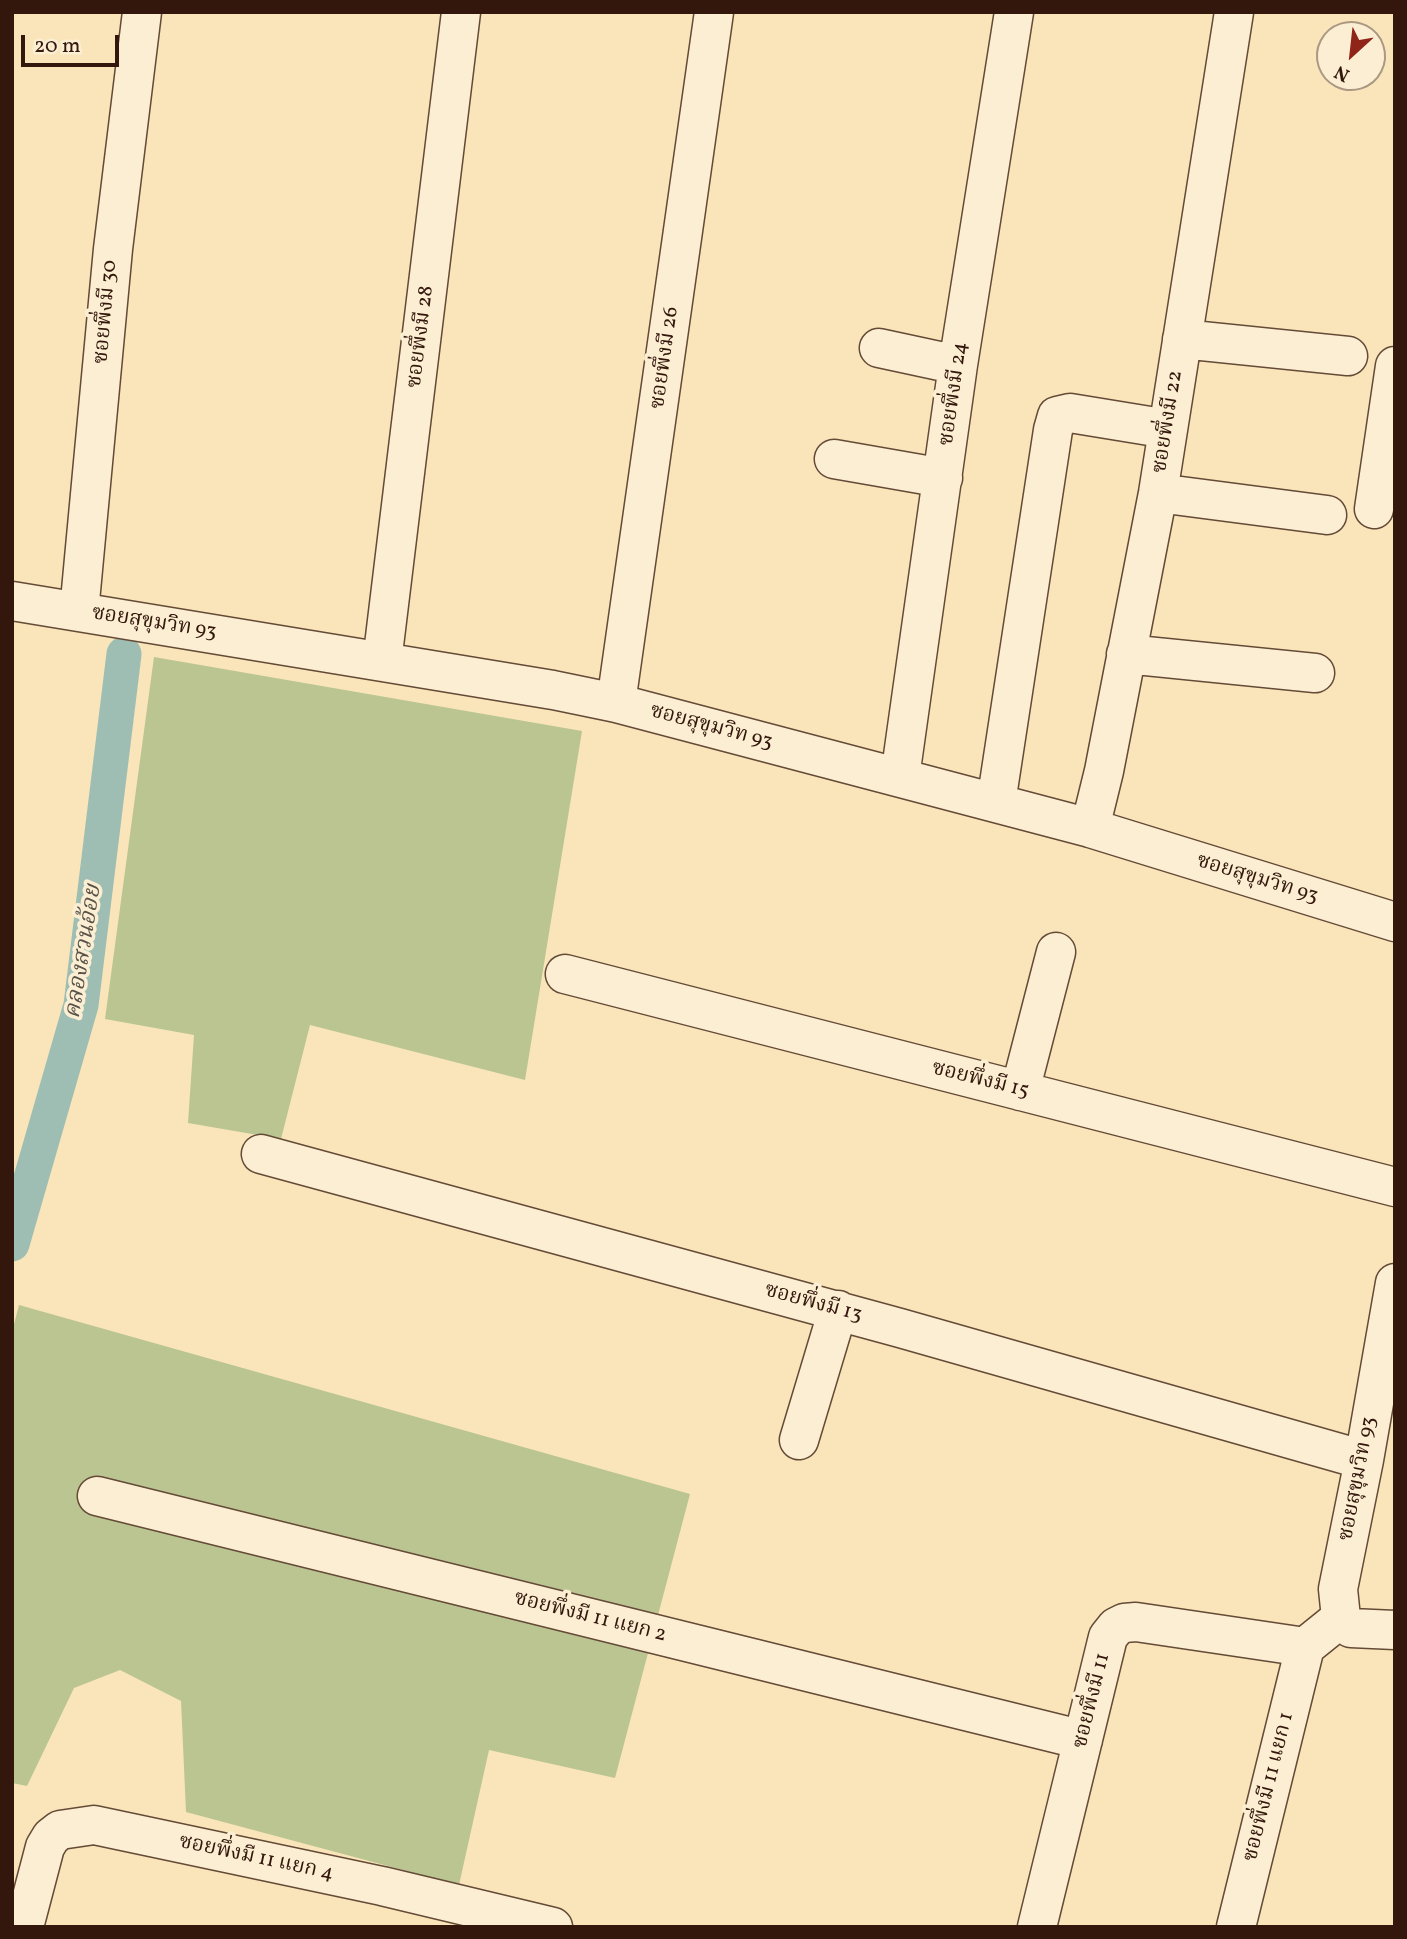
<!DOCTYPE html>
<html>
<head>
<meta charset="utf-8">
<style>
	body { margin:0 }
	#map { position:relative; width:1407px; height:1939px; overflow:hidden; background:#f9e5b9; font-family:Vollkorn,serif }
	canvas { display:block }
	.frame { position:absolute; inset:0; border:14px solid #33170c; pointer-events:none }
	.north { position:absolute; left:1316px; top:21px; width:70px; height:70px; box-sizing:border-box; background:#fbeed2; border:2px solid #ab9883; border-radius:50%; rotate:207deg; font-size:19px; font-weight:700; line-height:28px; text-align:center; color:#33170c }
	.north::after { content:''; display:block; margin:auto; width:24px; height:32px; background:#8f2418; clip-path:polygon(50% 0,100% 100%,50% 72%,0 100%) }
	.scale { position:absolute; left:21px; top:35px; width:98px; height:32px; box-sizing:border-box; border:4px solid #33170c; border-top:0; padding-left:9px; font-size:21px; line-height:24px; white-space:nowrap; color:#33170c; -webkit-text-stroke:5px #fbeed2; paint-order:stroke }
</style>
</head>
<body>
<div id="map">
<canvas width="1407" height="1939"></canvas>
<div class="frame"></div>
<div class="north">N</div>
<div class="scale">20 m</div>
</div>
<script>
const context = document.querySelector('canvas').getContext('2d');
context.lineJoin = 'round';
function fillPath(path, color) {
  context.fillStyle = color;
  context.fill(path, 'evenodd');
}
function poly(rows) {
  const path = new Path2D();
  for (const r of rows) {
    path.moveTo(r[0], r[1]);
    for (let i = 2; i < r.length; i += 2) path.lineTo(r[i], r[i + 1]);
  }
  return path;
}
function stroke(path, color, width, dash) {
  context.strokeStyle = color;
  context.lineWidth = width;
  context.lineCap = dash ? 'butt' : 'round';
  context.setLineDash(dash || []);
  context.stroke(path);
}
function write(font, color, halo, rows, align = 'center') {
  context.font = font + ' Vollkorn,"Noto Serif Thai",serif';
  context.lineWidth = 7;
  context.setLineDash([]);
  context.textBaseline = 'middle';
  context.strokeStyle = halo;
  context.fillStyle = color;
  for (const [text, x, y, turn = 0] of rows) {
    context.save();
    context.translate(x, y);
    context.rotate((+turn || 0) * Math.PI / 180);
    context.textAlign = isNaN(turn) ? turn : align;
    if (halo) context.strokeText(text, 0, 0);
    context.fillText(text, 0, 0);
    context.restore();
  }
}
fillPath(poly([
	[154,657,582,731,525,1080,310,1025,281,1139,188,1123,194,1035,105,1019],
	[19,1305,690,1494,615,1778,489,1750,459,1885,186,1812,181,1701,120,1670,74,1688,27,1786,12,1783,12,1332]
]), '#bac592');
stroke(poly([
	[12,1244,81,1005,124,654]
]), '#9ebeb4', 35);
const minor = poly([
	[1182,339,1348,356],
	[879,348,958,365],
	[834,459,943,478],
	[1158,493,1327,515],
	[1374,509,1395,366],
	[12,601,553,690,616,703,1090,828,1395,922],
	[79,612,113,249,142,12],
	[1126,654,1315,673],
	[382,662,461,12],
	[616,703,714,12],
	[900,777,958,365,1014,12],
	[996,803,1053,430,1057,416,1070,413,1168,429],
	[1090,828,1104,771,1158,493,1234,12],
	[565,974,1395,1187],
	[1020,1091,1056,952],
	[261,1154,900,1328,1364,1460],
	[1395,1283,1364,1460,1338,1589,1341,1618,1351,1628,1395,1630],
	[799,1440,838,1310],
	[97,1496,1083,1740],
	[24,1927,45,1847,51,1837,60,1830,94,1825,382,1886,553,1927],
	[1037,1927,1108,1637,1116,1627,1124,1623,1136,1622,1305,1647,1341,1618],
	[1236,1927,1305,1647]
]);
stroke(minor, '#644a37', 41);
stroke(minor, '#fbeed2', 38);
write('21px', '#33170c', '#fbeed2', [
	["ซอยพึ่งมี 30",107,312,-85],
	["ซอยพึ่งมี 28",422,337,-83],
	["ซอยพึ่งมี 26",666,358,-82],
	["ซอยพึ่งมี 24",955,394,-82],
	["ซอยพึ่งมี 22",1169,422,-81],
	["ซอยสุขุมวิท 93",154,624,9],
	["ซอยสุขุมวิท 93",711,728,15],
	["ซอยสุขุมวิท 93",1257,880,17],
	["ซอยพึ่งมี 15",980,1081,14],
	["ซอยพึ่งมี 13",813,1304,15],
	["ซอยสุขุมวิท 93",1359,1479,-79],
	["ซอยพึ่งมี 11 แยก 2",590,1618,14],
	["ซอยพึ่งมี 11",1093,1701,-76],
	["ซอยพึ่งมี 11 แยก 1",1270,1787,-76],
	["ซอยพึ่งมี 11 แยก 4",256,1859,12]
]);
write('italic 23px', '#585147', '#fbeed2', [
	["คลองสวนอ้อย",85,952,-81]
]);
</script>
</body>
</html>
